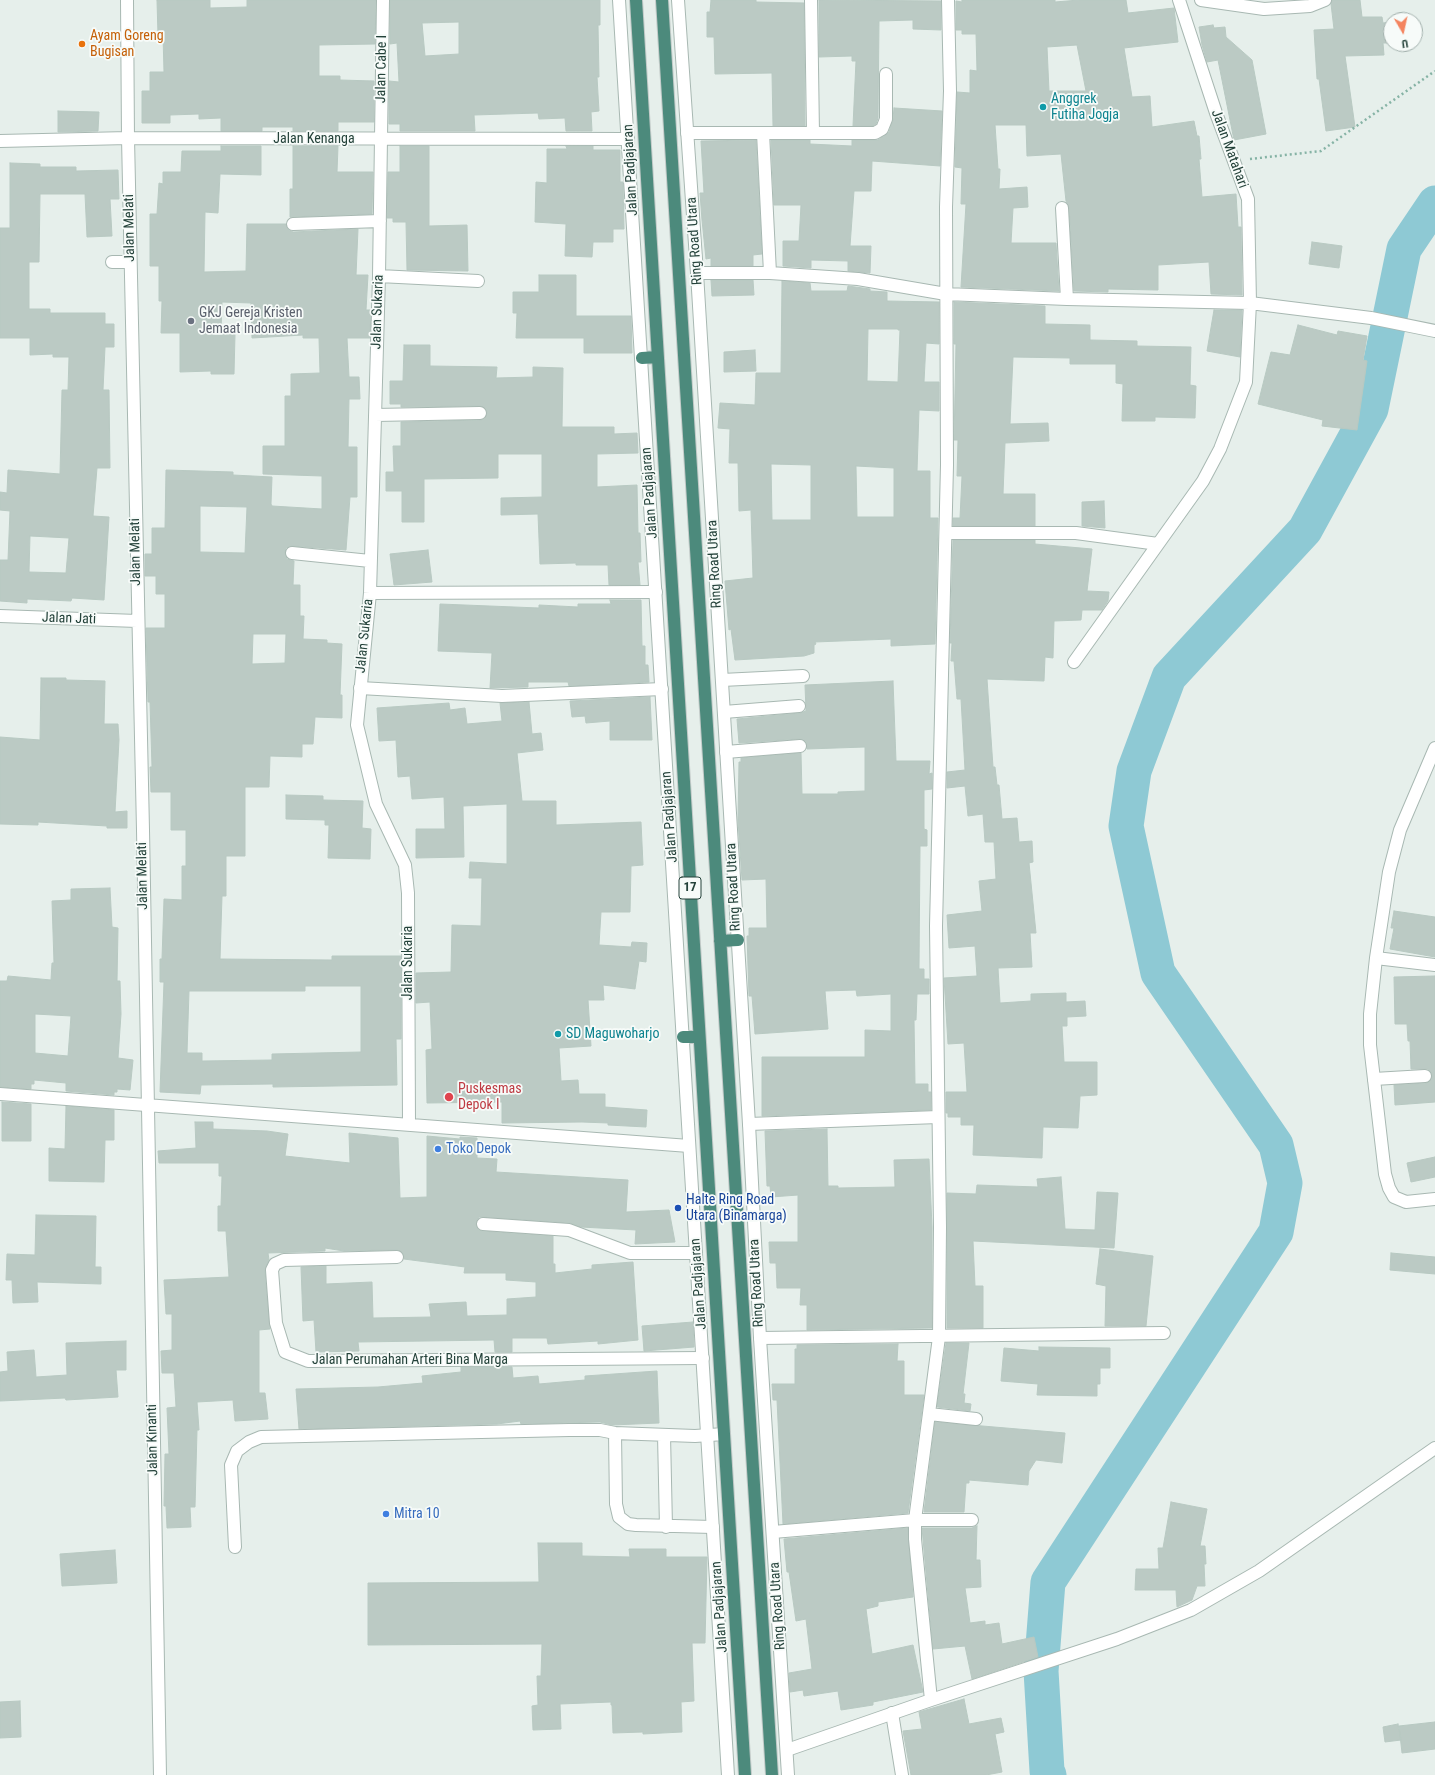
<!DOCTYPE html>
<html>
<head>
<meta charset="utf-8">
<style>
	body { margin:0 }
	#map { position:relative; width:1435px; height:1775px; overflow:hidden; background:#e6efeb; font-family:"Roboto Condensed",sans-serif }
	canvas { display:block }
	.north { position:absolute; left:1383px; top:12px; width:40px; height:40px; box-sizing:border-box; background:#f7fbf9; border:1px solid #a3b1ad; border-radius:50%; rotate:171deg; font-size:11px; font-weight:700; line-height:16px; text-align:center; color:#24423a }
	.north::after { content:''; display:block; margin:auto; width:14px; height:18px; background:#f4845f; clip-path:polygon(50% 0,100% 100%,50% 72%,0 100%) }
</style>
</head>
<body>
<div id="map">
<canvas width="1435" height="1775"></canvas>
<div class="north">U</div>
</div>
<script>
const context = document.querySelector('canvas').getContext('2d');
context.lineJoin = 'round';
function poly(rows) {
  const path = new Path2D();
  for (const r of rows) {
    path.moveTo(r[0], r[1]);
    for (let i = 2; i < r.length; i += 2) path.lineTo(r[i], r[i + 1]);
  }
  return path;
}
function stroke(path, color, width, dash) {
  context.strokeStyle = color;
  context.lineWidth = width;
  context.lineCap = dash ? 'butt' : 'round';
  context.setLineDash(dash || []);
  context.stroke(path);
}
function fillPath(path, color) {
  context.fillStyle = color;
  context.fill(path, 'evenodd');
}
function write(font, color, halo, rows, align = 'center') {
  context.font = font + ' "Roboto Condensed",sans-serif';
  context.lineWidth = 3.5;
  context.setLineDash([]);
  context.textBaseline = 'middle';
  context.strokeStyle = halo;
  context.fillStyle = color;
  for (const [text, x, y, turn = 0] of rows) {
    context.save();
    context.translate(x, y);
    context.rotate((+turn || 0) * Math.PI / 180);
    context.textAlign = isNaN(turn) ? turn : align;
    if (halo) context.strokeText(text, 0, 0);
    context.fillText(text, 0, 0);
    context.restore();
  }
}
stroke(poly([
	[1049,1775,1047,1771,1041,1671,1048,1582,1276,1232,1285,1183,1276,1145,1158,973,1126,826,1134,771,1169,677,1305,530,1371,409,1404,249,1435,203]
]), '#8ec9d4', 35);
const building = poly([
	[157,0,210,0,210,8,247,7,247,0,376,0,375,44,319,45,319,76,340,76,340,80,374,81,374,122,338,122,338,131,293,131,293,127,262,127,262,131,221,131,221,118,199,119,199,114,170,115,170,123,142,123,142,91,150,91,150,72,164,72,163,35,158,35,157,0],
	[390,0,600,0,600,25,598,25,599,77,597,77,599,111,591,112,592,131,566,131,565,118,539,119,538,113,474,115,475,131,400,131,400,124,389,124,389,81,399,82,397,43,390,44,390,0],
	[459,22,459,54,425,56,422,23,459,22],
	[711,0,756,0,756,2,804,3,805,126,773,126,772,73,715,74,714,37,707,37,707,12,710,12,711,0],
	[819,0,941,1,941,30,913,29,913,20,879,21,878,118,876,124,873,126,853,126,856,61,852,61,852,56,819,57,819,0],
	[962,0,1055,0,1055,2,1079,0,1126,0,1128,13,1174,8,1178,42,1124,48,1132,97,1150,96,1152,127,1194,121,1197,136,1199,136,1201,159,1199,159,1202,197,1236,194,1238,227,1241,227,1242,295,1211,294,1209,262,1158,265,1158,290,1108,289,1108,292,1074,291,1069,208,1066,201,1061,154,1027,156,1026,125,995,125,998,169,1000,169,999,189,1027,187,1028,207,1013,208,1011,243,1056,243,1059,291,961,287,966,204,961,204,962,168,955,167,957,92,970,93,970,70,977,71,976,34,962,34,962,30,956,30,956,1,962,2,962,0],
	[1077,45,1086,91,1049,91,1047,47,1077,45],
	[1332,0,1360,0,1362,17,1382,17,1383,23,1391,22,1391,43,1383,43,1384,55,1345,56,1355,127,1326,131,1319,79,1317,79,1314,30,1334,29,1331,4,1332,0],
	[1213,25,1214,28,1225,27,1226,37,1252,60,1266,134,1234,140,1218,60,1207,62,1202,45,1199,27,1213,25],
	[894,108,942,111,940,166,872,161,871,191,854,191,850,246,871,246,870,273,848,271,848,261,811,260,811,268,783,266,783,241,799,241,801,205,774,205,771,140,810,140,810,144,852,146,852,140,878,140,889,132,893,119,894,108],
	[58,111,99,112,98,131,58,132,58,111],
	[756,140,762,254,753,255,753,266,711,266,711,258,706,259,702,220,700,193,704,193,701,141,756,140],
	[221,146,261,146,261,175,220,174,218,213,205,212,204,272,246,271,247,224,286,224,289,230,293,232,358,229,356,275,368,275,366,310,371,310,370,338,347,338,349,377,359,377,360,399,349,399,348,447,357,447,357,497,350,497,346,550,292,546,286,548,285,553,287,559,294,561,293,585,300,585,300,616,304,616,303,639,327,640,327,643,342,644,340,695,342,695,342,718,315,717,313,744,302,744,302,757,270,756,269,787,245,787,245,856,226,856,226,896,222,896,220,959,332,960,332,956,401,956,401,1039,396,1039,397,1085,273,1087,273,1084,201,1085,200,1094,160,1092,164,982,160,982,160,959,162,959,164,899,182,900,182,866,186,866,186,830,171,830,171,792,151,792,150,767,152,767,150,702,148,702,146,628,165,628,165,594,156,594,156,576,145,576,145,554,152,554,152,528,165,528,166,470,233,472,233,475,272,477,271,504,272,506,322,509,322,476,263,474,263,446,285,446,285,396,291,396,291,374,320,373,319,338,303,338,303,335,252,338,251,303,222,302,221,334,235,334,234,374,211,374,211,371,180,372,180,333,161,333,162,301,159,301,159,266,150,266,150,214,157,214,159,183,163,184,163,172,181,172,182,151,221,151,221,146],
	[200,506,247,507,245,553,200,552,200,506],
	[253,634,286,634,285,663,252,664,253,634],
	[305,986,361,986,361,1052,272,1054,272,1060,202,1061,202,1053,187,1053,189,991,305,991,305,986],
	[293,146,338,146,337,172,373,172,372,214,290,217,290,189,293,189,293,146],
	[400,146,429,146,429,226,467,225,468,271,407,270,406,222,393,222,393,218,387,218,388,172,400,172,400,146],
	[566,146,593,146,593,150,620,150,620,182,623,182,624,229,613,229,613,242,593,242,592,257,565,256,566,224,535,222,536,182,547,183,547,149,567,149,566,146],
	[10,163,40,164,40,167,76,167,76,171,118,170,119,199,110,199,112,236,87,237,85,194,40,194,39,262,29,262,29,309,50,309,50,313,105,313,105,324,114,324,114,347,105,347,103,390,109,390,110,468,97,468,93,516,109,517,104,600,72,598,71,601,27,599,27,603,0,601,0,560,8,560,10,511,0,510,0,492,7,493,8,470,60,474,62,390,68,390,69,357,53,357,53,354,30,355,30,338,0,338,0,228,10,228,10,163],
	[30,536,69,538,66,573,29,572,30,536],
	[1312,242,1342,246,1339,268,1309,264,1312,242],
	[539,275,576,275,576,316,631,316,632,353,584,353,584,338,516,338,517,313,513,313,513,292,539,292,539,275],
	[711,280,753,280,754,295,712,296,711,280],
	[782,281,810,283,811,291,847,291,848,286,870,289,870,291,887,292,887,301,939,302,939,344,926,343,924,382,939,382,939,411,919,410,917,471,930,471,930,518,938,518,935,644,891,646,891,639,815,642,816,644,814,645,814,653,804,656,735,660,731,629,729,630,725,581,753,578,751,510,739,511,738,463,729,463,730,429,718,428,720,403,755,405,756,373,781,373,782,281],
	[868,329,898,329,898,330,900,330,898,382,867,381,868,329],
	[771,464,811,465,811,520,772,520,771,464],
	[856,466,894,468,894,517,857,517,856,466],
	[954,302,1045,306,1045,324,1090,325,1090,340,1137,341,1137,346,1191,347,1190,385,1196,386,1195,418,1155,417,1155,421,1122,421,1123,384,1116,383,1116,364,1070,364,1070,358,1013,357,1010,424,1048,423,1049,441,1005,443,1003,494,1035,494,1035,526,953,526,953,518,960,518,962,476,957,476,958,440,954,440,956,344,954,344,954,302],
	[1214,310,1242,310,1240,357,1207,351,1214,310],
	[1298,325,1337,335,1338,331,1367,336,1363,360,1367,361,1357,430,1322,426,1323,420,1258,404,1271,352,1290,355,1298,325],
	[404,345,430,345,430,366,497,367,496,378,533,377,533,367,563,368,562,427,614,427,614,434,637,433,638,453,597,454,597,487,637,485,638,533,640,533,641,562,638,562,640,585,609,585,608,565,576,565,576,563,540,564,538,514,501,515,501,498,542,497,542,454,498,454,498,478,424,479,424,522,402,522,402,491,386,491,386,472,394,472,393,446,401,446,401,422,480,420,484,419,487,413,486,409,480,406,401,407,401,404,390,404,390,381,403,381,404,345],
	[755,350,756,371,724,372,724,352,755,350],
	[1104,501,1105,528,1082,526,1082,502,1104,501],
	[953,540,1035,540,1035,544,1092,549,1087,591,1109,592,1108,601,1102,610,1082,610,1081,620,1054,621,1053,658,1045,657,1044,681,987,679,993,767,995,767,997,785,999,785,1002,819,1017,818,1019,842,1032,841,1033,862,1029,863,1036,933,1030,933,1032,967,998,968,1000,1003,1031,1001,1031,994,1066,993,1066,1002,1085,1001,1086,1016,1067,1017,1067,1026,1062,1026,1064,1062,1097,1062,1097,1095,1080,1096,1078,1128,1043,1127,1042,1158,973,1155,974,1125,961,1125,961,1117,948,1117,948,1113,946,1113,946,1092,967,1092,964,1043,948,1044,944,978,977,976,975,946,949,948,947,915,982,911,979,881,996,879,994,842,985,842,983,814,968,816,965,786,947,788,947,772,965,770,961,699,957,699,954,661,951,661,952,643,950,643,953,540],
	[428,550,432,582,394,585,390,554,428,550],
	[610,600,641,600,642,646,645,646,645,665,648,665,649,682,569,686,568,682,528,682,528,687,490,688,492,653,438,651,440,604,539,608,539,605,578,607,578,604,611,604,610,600],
	[41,678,66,678,66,680,105,681,104,724,118,724,119,740,115,812,127,811,127,828,107,828,107,826,38,822,38,825,0,824,0,737,40,740,41,678],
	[893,681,896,761,930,761,929,774,932,773,932,789,924,790,924,829,927,830,927,846,920,846,919,969,924,969,924,979,929,979,929,994,917,994,916,1020,914,1020,915,1084,928,1084,928,1092,931,1092,931,1110,762,1116,762,1057,865,1057,865,1030,891,1031,891,994,857,996,856,990,825,991,828,1029,755,1034,752,996,749,996,747,936,749,936,749,928,767,928,766,879,742,880,738,820,739,762,741,762,741,758,801,753,802,794,838,794,838,792,865,791,865,747,807,749,806,742,799,739,739,743,737,719,800,713,806,711,805,685,893,681],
	[650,697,652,740,610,740,610,721,586,723,585,716,572,717,570,701,650,697],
	[529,702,532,734,541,733,543,750,517,753,522,801,556,801,556,825,641,822,643,865,631,866,630,912,601,912,599,945,631,947,632,942,647,943,646,962,639,961,635,989,603,985,604,1000,588,1000,591,1046,559,1048,561,1081,578,1080,579,1094,605,1094,605,1107,647,1110,646,1127,608,1125,608,1123,582,1122,502,1123,502,1102,427,1103,426,1050,432,1049,430,1002,416,1003,416,973,451,972,452,925,481,926,482,878,469,878,470,862,507,864,507,804,463,806,464,857,416,858,416,829,445,829,444,797,412,799,410,776,398,777,396,740,379,741,377,708,449,703,450,710,465,708,467,724,502,721,500,703,529,702],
	[286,795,323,796,323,800,363,801,362,828,371,829,370,859,328,858,329,825,325,825,325,820,286,819,286,795],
	[110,888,112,927,118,928,117,981,120,981,121,1014,118,1058,133,1060,130,1090,117,1089,117,1092,114,1092,114,1095,66,1091,66,1083,34,1080,34,1084,31,1084,31,1089,0,1087,0,981,7,981,8,976,51,980,52,963,54,963,52,901,71,900,71,889,110,888],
	[35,1014,71,1016,68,1056,35,1053,35,1014],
	[1394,911,1435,917,1435,957,1390,949,1394,928,1391,928,1394,911],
	[1435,976,1435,1102,1395,1105,1394,1085,1426,1083,1429,1082,1432,1076,1428,1069,1411,1069,1410,1041,1408,1041,1407,1024,1395,1024,1394,977,1435,976],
	[2,1102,31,1104,31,1141,2,1141,2,1102],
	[66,1106,114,1110,114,1140,105,1140,104,1182,49,1181,49,1148,65,1149,66,1106],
	[195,1122,213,1122,213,1129,267,1131,288,1134,285,1156,350,1163,349,1133,398,1138,400,1198,427,1197,427,1136,460,1139,460,1137,477,1138,477,1158,497,1159,496,1172,628,1180,626,1212,669,1210,675,1242,635,1244,636,1230,581,1227,570,1223,479,1217,476,1224,479,1230,482,1231,553,1236,553,1264,555,1264,555,1273,592,1269,592,1265,633,1262,638,1340,598,1344,598,1341,548,1344,547,1338,512,1338,512,1352,495,1352,494,1340,358,1342,359,1351,316,1352,314,1320,303,1321,301,1267,326,1266,326,1284,372,1282,373,1318,431,1317,429,1304,466,1302,467,1316,507,1315,507,1299,536,1297,536,1282,506,1280,506,1273,464,1273,465,1267,404,1259,403,1253,397,1250,344,1251,325,1248,325,1251,268,1253,269,1260,265,1271,270,1329,259,1330,259,1393,265,1393,268,1419,235,1421,233,1400,197,1402,199,1430,197,1430,195,1507,190,1507,191,1527,167,1528,166,1506,164,1506,165,1454,169,1454,167,1408,176,1407,174,1373,162,1373,161,1351,172,1350,172,1314,166,1314,164,1280,229,1277,226,1231,218,1231,218,1206,221,1206,222,1176,219,1176,219,1163,159,1163,158,1151,196,1148,195,1122],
	[827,1129,828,1186,838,1186,838,1188,895,1187,894,1160,929,1159,932,1227,932,1328,807,1330,807,1305,800,1305,801,1288,777,1288,776,1263,770,1263,769,1242,798,1242,798,1195,771,1197,770,1186,767,1186,765,1131,827,1129],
	[1435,1157,1435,1177,1411,1182,1407,1163,1435,1157],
	[1061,1177,1065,1229,1095,1230,1097,1192,1118,1193,1114,1248,973,1241,975,1286,983,1286,983,1328,947,1328,947,1193,976,1194,977,1185,1038,1187,1037,1179,1061,1177],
	[36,1215,96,1216,95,1267,101,1267,101,1284,37,1282,38,1302,13,1303,12,1280,6,1280,7,1254,35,1255,36,1215],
	[1100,1249,1153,1256,1146,1326,1105,1326,1106,1286,1096,1284,1100,1249],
	[1391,1253,1435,1257,1435,1274,1390,1270,1391,1253],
	[693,1322,694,1347,644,1351,642,1326,693,1322],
	[126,1341,126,1370,116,1370,118,1397,66,1400,65,1398,0,1401,0,1372,8,1371,7,1352,34,1350,36,1377,67,1375,66,1343,126,1341],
	[946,1343,969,1343,963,1394,965,1394,964,1403,971,1404,970,1411,937,1407,946,1343],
	[898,1344,897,1361,904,1361,904,1395,924,1395,908,1513,783,1524,777,1400,773,1400,772,1384,795,1384,795,1349,797,1349,797,1345,898,1344],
	[1039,1347,1110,1348,1110,1368,1100,1368,1100,1384,1097,1384,1097,1396,1037,1395,1038,1384,1001,1381,1004,1348,1039,1351,1039,1347],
	[461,1367,512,1367,513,1378,538,1376,539,1384,585,1380,585,1376,657,1371,659,1423,612,1425,600,1422,521,1424,520,1421,497,1424,299,1429,296,1389,378,1387,423,1383,422,1376,461,1372,461,1367],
	[935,1422,1065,1433,1062,1463,1036,1460,1029,1471,1028,1485,969,1480,969,1483,966,1483,964,1512,924,1512,935,1422],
	[1171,1502,1207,1509,1200,1546,1205,1546,1206,1564,1204,1564,1205,1586,1197,1586,1192,1600,1177,1607,1176,1590,1135,1590,1136,1569,1159,1569,1158,1548,1163,1548,1171,1502],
	[977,1526,976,1560,980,1560,981,1587,965,1588,970,1623,985,1621,985,1625,999,1623,1002,1644,1034,1637,1038,1657,972,1679,965,1646,933,1649,922,1528,972,1528,977,1526],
	[908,1528,913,1597,878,1602,878,1606,866,1609,872,1654,913,1645,923,1692,873,1702,873,1705,841,1710,838,1691,804,1696,803,1690,790,1692,789,1673,812,1669,806,1619,796,1621,789,1572,787,1572,784,1539,908,1528],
	[538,1543,582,1543,582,1556,630,1557,629,1549,666,1549,666,1557,707,1557,705,1643,692,1643,694,1701,681,1702,682,1732,643,1734,643,1732,613,1733,612,1705,611,1705,611,1702,560,1704,561,1729,533,1730,532,1706,538,1705,537,1676,541,1676,542,1644,368,1645,368,1583,539,1582,538,1543],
	[115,1550,117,1583,62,1586,60,1554,115,1550],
	[964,1699,969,1724,1001,1718,1004,1732,995,1734,1002,1772,986,1775,911,1775,903,1731,922,1729,919,1712,964,1699],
	[20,1701,21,1737,0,1738,0,1702,20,1701],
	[1435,1722,1435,1749,1402,1753,1399,1726,1435,1722],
	[1398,1724,1401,1740,1385,1742,1383,1727,1398,1724]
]);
fillPath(building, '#bbcac4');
stroke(building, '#b8c9c2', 1);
const service = poly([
	[722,680,803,676],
	[360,688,502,696,662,689],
	[724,712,799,706],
	[726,752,800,746],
	[1374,1079,1425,1076],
	[483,1224,569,1230,630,1253,696,1253],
	[615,1433,616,1504,619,1517,628,1524,636,1525,713,1527],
	[664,1435,666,1527],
	[235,1547,231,1465,237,1451,249,1442,261,1437,569,1430,600,1430,615,1433,695,1436,724,1434],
	[892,1713,902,1775]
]);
const minor = poly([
	[127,0,128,138,143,830,160,1775],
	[383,0,379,276,370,593,357,725,376,804,405,865,408,893,409,1124],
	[811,0,813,133],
	[1201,0,1264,9,1310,6,1325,0],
	[687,133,875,133,882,129,886,119,886,74],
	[763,133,770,273],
	[0,141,128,138,628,139],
	[1062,208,1067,299],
	[293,224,380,221],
	[112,262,130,262],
	[697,273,770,273,858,279,946,294,1067,299,1250,303,1371,318,1435,331],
	[379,276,478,281],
	[375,415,480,413],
	[946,533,1076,533,1158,544],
	[292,553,370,561],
	[370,593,656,592],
	[0,616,137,621],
	[1074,662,1203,481,1220,449,1246,382,1250,303,1248,199,1216,113,1179,0],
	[1435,748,1400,830,1389,872,1376,958,1370,1014,1370,1045,1385,1174,1389,1188,1394,1197,1406,1202,1435,1199],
	[1376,958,1435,965],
	[0,1094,689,1146],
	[749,1124,938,1117],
	[397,1257,284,1260,275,1264,272,1270,276,1323,285,1352,308,1361,703,1358],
	[760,1338,1164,1333],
	[929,1414,976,1419],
	[773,1532,915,1520,972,1520],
	[931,1700,915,1539,915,1520,939,1337,940,1227,936,926,947,465,946,207,950,91,948,0],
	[787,1750,931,1700,1117,1639,1191,1610,1259,1571,1435,1448]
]);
const tertiary = poly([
	[619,0,728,1775],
	[678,0,697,273,749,1124,760,1338,788,1775]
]);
const trunk = poly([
	[636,0,745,1775],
	[662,0,772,1775],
	[642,358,657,357],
	[720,941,738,940],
	[683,1037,699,1037]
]);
stroke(service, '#a8b8b2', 14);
stroke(minor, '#a8b8b2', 14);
stroke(tertiary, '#a8b8b2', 14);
stroke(trunk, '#c2cac8', 14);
stroke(poly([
	[1250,159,1321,151,1435,71]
]), '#86b3a5', 2.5, [2, 3]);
stroke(service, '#fff', 12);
stroke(minor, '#fff', 12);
stroke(tertiary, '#fff', 12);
stroke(trunk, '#4c8a7c', 12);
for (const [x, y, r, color] of [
	[82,44,4,"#e8710a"],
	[1043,107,4,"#0f9aa8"],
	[191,321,4,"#6b7280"],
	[558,1034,4,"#0f9aa8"],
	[449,1097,5,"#e0444e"],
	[438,1149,4,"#3f7fe0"],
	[678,1208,4,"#1a4fb4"],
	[386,1514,4,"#3f7fe0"]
]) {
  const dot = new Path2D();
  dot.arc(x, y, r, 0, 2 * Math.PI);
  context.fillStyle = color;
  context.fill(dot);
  stroke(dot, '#f7fbf9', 1.5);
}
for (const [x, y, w] of [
	[690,888,22]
]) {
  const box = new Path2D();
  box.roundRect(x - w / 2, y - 11, w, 22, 3);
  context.fillStyle = '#f7fbf9';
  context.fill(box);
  stroke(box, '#24423a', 1);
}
write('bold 13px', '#24423a', null, [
	["17",690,888]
]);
write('14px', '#c56008', '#f7fbf9', [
	["Ayam Goreng",90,36],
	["Bugisan",90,52]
], 'left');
write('14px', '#24423a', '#f7fbf9', [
	["Jalan Cabe I",382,69,-89],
	["Jalan Kenanga",314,139],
	["Jalan Matahari",1229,149,70],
	["Jalan Padjajaran",631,170,-93],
	["Jalan Melati",130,228,-91],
	["Ring Road Utara",695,241,-94],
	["Jalan Sukaria",378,312,-88],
	["Jalan Padjajaran",650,493,-94],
	["Jalan Melati",136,552,-91],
	["Ring Road Utara",715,564,-93],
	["Jalan Jati",69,619,2],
	["Jalan Sukaria",365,636,-84],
	["Jalan Padjajaran",670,817,-94],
	["Jalan Melati",143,876,-91],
	["Ring Road Utara",734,887,-93],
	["Jalan Sukaria",408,963,-90],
	["Ring Road Utara",757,1283,-93],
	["Jalan Padjajaran",699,1284,-94],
	["Jalan Perumahan Arteri Bina Marga",410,1360],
	["Jalan Kinanti",153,1440,-91],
	["Ring Road Utara",778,1606,-94],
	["Jalan Padjajaran",720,1607,-94]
]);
write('14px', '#0d838f', '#f7fbf9', [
	["Anggrek",1051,99],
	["Futiha Jogja",1051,115],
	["SD Maguwoharjo",566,1034]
], 'left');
write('14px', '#5b616d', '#f7fbf9', [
	["GKJ Gereja Kristen",199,313],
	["Jemaat Indonesia",199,329]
], 'left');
write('14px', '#be3a42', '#f7fbf9', [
	["Puskesmas",458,1089],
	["Depok I",458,1105]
], 'left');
write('14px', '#366cbe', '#f7fbf9', [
	["Toko Depok",446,1149],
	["Mitra 10",394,1514]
], 'left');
write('14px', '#164399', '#f7fbf9', [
	["Halte Ring Road",686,1200],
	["Utara (Binamarga)",686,1216]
], 'left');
</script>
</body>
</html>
